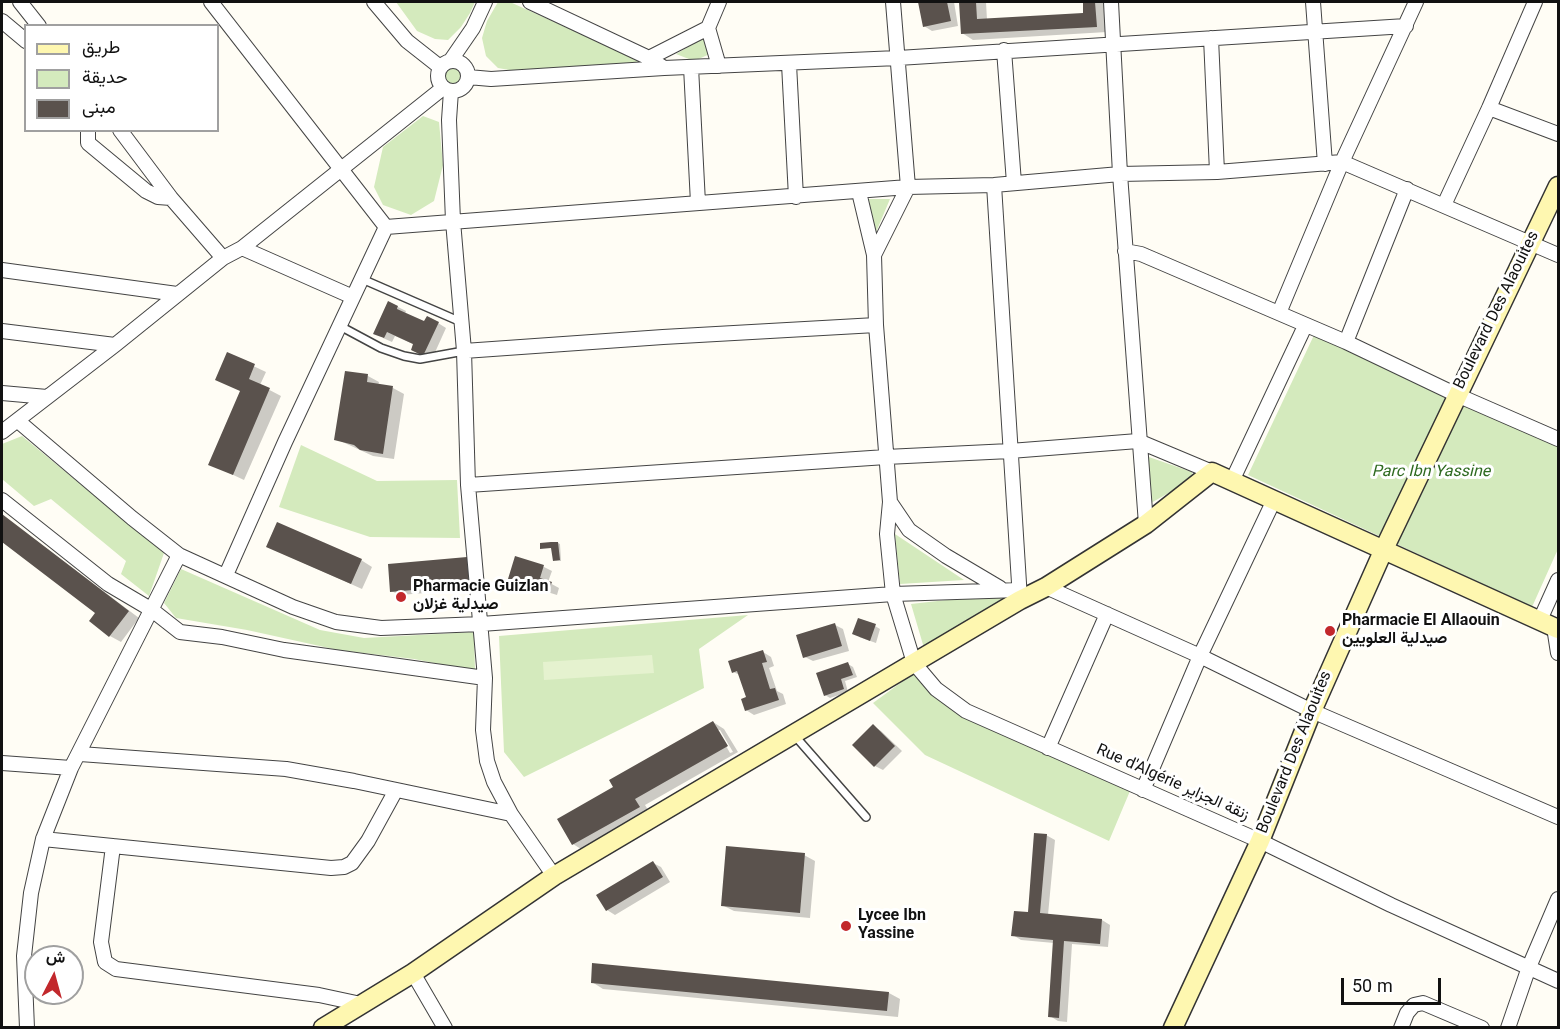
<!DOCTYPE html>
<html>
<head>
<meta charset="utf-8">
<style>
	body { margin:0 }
	#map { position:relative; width:1560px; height:1029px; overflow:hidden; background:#fffdf5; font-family:Georgia,Vazirmatn,serif }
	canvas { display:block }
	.frame { position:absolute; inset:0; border:3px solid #111; pointer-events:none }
	.legend { position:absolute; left:24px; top:24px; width:195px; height:108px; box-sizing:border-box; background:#fff; border:2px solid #a0a0a0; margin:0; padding:8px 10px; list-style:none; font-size:18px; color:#111 }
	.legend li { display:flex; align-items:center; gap:12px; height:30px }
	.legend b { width:30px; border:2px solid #a0a0a0 }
	.north { position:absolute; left:24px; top:945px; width:60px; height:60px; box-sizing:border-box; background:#fff; border:2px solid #a0a0a0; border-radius:50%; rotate:6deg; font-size:16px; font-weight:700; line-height:24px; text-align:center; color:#111 }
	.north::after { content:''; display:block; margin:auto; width:21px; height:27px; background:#c2282c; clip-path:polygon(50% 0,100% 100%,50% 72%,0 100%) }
	.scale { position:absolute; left:1341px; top:978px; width:100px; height:27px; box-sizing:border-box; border:3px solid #111; border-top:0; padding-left:8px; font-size:18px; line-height:21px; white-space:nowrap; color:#111; -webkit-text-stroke:4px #fff; paint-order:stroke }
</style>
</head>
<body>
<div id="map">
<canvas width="1560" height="1029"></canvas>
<div class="frame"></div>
<ul class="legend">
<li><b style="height:8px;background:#fef7b0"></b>طريق</li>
<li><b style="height:16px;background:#d4eabd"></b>حديقة</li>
<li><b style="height:16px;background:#5a524d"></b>مبنى</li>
</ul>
<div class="north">ش</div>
<div class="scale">50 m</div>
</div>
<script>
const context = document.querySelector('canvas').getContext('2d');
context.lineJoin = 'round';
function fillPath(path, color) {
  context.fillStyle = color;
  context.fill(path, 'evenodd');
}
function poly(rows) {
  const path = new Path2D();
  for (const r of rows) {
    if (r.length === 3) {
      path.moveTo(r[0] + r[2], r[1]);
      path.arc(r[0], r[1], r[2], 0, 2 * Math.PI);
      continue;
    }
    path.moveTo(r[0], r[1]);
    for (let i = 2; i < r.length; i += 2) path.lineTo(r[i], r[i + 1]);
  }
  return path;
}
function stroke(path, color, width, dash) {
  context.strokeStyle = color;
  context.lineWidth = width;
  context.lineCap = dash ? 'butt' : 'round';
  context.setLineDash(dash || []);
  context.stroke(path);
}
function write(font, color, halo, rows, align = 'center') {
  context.font = font + ' Georgia,Vazirmatn,serif';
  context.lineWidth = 6;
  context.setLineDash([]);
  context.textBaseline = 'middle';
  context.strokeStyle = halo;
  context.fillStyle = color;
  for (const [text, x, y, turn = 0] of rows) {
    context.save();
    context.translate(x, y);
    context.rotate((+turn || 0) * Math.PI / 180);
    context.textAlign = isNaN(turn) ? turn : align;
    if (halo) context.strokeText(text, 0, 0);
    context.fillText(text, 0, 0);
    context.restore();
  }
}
fillPath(poly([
	[396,2,475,2,470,13,461,27,448,40,435,39,417,31],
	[498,2,510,2,638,60,636,65,515,71,498,68,486,56,482,38,487,21],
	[707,36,712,53,694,61,676,54],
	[453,76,8],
	[423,116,439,122,443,165,434,201,411,215,383,205,374,187,383,147],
	[869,199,890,199,874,237],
	[1315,333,1558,445,1558,549,1532,607,1248,475],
	[22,436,164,553,149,596,121,574,126,561,51,499,34,506,2,479,2,444],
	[301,445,377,481,457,480,460,538,370,537,279,507],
	[1146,456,1192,472,1193,479,1151,503],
	[895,534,964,580,900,584],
	[181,569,320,630,364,638,474,632,475,671,414,659,338,650,247,630,176,618,164,603],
	[1000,594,1004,601,924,648,911,604],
	[748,615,699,649,704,688,524,777,504,752,499,636],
	[914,673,956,713,1130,791,1109,841,925,755,873,703]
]), '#d4eabd');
fillPath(poly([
	[652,655,654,673,544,680,543,662]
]), '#e5f2cf');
fillPath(poly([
	[919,2,954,2,958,26,932,31,924,26],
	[961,2,986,2,987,20,1085,14,1084,2,1106,2,1107,32,973,40,962,33],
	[398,307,406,311,405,314,425,323,438,323,446,328,432,359,421,354,415,345,395,336,392,342,383,338],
	[228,354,266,372,260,385,281,396,244,480,210,464,242,391],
	[347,373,368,376,379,382,378,386,393,388,404,394,394,459,373,456,336,439],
	[2,515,139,618,121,642,110,636,97,612,2,540],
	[558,543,560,544,561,561,556,561,554,560,553,548,541,548],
	[279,552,361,560,372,567,362,589],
	[516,558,544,567,552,571,548,582,559,588,557,595,518,583,510,578],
	[466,559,474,564,476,589,400,595,391,591],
	[835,625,843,629,849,651,813,661,805,657],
	[875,626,880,629,876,643,859,637],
	[763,652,771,657,774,666,769,668,777,691,783,694,786,704,754,715,746,710,747,698,740,675,733,672],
	[848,664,853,667,857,677,845,681,848,692,830,698,825,695],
	[713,722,724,729,738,752,645,805,650,813,584,851,573,844,559,819,615,787],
	[717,730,720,730,733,752,730,753],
	[873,726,881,731,902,751,883,770,875,766],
	[1046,835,1055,840,1048,915,1102,920,1110,925,1108,947,1072,944,1067,1022,1058,1021,1050,1016,1054,943,1021,940,1013,935,1029,914],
	[804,855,815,861,810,918,734,911,722,905],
	[653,863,661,867,670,882,615,915,607,910],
	[592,982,889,993,900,999,898,1017,603,989]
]), '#0003');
fillPath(poly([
	[918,2,947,2,951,21,923,27],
	[959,2,976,2,977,19,1083,13,1083,2,1095,2,1097,27,961,34],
	[388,301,398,306,397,309,424,321,427,316,439,322,423,356,411,350,413,344,387,332,384,338,373,334],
	[227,352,255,364,249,379,270,388,233,475,208,465,240,391,215,380],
	[345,371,368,374,367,382,393,386,383,454,360,450,354,445,334,440],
	[2,514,129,611,109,637,89,621,95,613,2,542],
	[277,522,362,559,351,584,266,547],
	[551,542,558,542,560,560,553,561,551,548,540,549,540,543],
	[515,556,544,565,540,578,552,582,548,592,508,579],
	[467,557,469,585,390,592,388,564],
	[858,618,876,624,870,641,852,634],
	[835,623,842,646,803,658,796,635],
	[763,650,767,662,762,663,770,689,775,688,779,700,745,711,741,699,746,697,737,671,732,673,728,661],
	[848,662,853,675,841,679,844,689,824,696,816,673],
	[713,721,728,746,635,799,640,807,572,845,557,819,613,787,609,780],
	[873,724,895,746,874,767,852,745],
	[1034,833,1047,834,1040,913,1102,919,1100,944,1064,941,1059,1018,1048,1017,1053,940,1011,936,1014,911,1028,912],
	[726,846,805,853,800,913,721,906],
	[653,861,663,877,606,911,596,895],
	[592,963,889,992,887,1011,591,983]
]), '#5a524d');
const lane = poly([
	[362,279,461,322],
	[340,326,381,348,404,356,420,359,464,351],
	[795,736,866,817]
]);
const street = poly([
	[20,2,39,26],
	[211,2,386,227,285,442,226,575],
	[374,2,407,41,440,67],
	[530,2,649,58,664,68],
	[719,2,708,28,719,66],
	[1111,2,1120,174,1146,524],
	[1313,2,1325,164],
	[2,21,26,41],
	[1211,38,1217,172],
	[1004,50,1014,183],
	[649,58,708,28],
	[451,60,473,28,485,2],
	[453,76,15],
	[789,64,796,197],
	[691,67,698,203],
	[468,77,491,79,664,68,898,58,1406,26],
	[451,91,449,120,453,221,464,351,468,485,485,678,483,730,487,761,494,782,511,814,554,876],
	[1489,108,1558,134],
	[88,130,88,143,146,191,158,197,171,198],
	[120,130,171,198,223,258],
	[994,185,1020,599],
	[859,192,874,255,876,325,890,502,887,534,893,594,914,663,936,689,966,711,1260,841,1391,905,1558,981],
	[1444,205,1489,108,1535,2],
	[386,227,908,187,994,185,1120,174,1217,172,1342,162,1558,255],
	[242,248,353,297],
	[1125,251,1141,254,1346,342,1457,395,1558,439],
	[874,255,908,187,893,2],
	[2,270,177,294],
	[1279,313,1342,162,1416,2],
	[2,331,115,345],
	[1346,342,1407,189],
	[464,351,663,337,876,325],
	[2,393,47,397],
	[18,421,132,518,179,555,293,607,336,622,381,628,481,624,893,594,1020,590],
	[2,432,115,345,223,258,242,248,443,88],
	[1232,481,1305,326],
	[468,485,886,457,1010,451,1138,441,1212,472],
	[2,500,108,584,152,610,180,632,222,637,284,650,485,678],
	[890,502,909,530,946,556,1000,588],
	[1046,587,1200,656,1312,711,1558,817],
	[1540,620,1558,580],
	[1554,627,1558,653],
	[1048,748,1107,614],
	[80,754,286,769,354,781,511,814],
	[2,763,71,768],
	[1143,790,1200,656,1274,500],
	[43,839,331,868,344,867,352,863,368,841,396,790],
	[113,846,101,942,105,962,116,969,319,995,361,1004],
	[413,973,445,1028],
	[27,1028,24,956,31,893,43,839,71,768,179,555],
	[1401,1028,1407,1013,1414,1005,1423,1003,1482,1028],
	[1508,1028,1529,967,1558,899]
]);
const secondary = poly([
	[323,1028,413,973,554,876,1020,600,1046,587,1146,524,1212,472,1558,629],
	[1173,1028,1260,841,1312,711,1384,549,1558,186]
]);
stroke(lane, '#444', 10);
stroke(street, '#444', 16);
stroke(secondary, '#333', 21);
stroke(lane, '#fff', 7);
stroke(street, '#fff', 14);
stroke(secondary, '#fef7b0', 18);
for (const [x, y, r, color] of [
	[401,597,6,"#c2282c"],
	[1330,631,6,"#c2282c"],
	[846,926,6,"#c2282c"]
]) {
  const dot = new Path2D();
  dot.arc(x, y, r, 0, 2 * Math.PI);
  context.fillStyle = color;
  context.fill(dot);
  stroke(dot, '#fff', 2);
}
write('16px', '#111', '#fff', [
	["Boulevard Des Alaouites",1498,311,-64],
	["Boulevard Des Alaouites",1296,753,-68],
	["Rue d'Algérie زنقة الجزاير",1172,784,24]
]);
write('italic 16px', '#2e6a20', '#fff', [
	["Parc Ibn Yassine",1431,473]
]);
write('bold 16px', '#111', '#fff', [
	["Pharmacie Guizlan",413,588],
	["صيدلية غزلان",413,606],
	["Pharmacie El Allaouin",1342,622],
	["صيدلية العلويين",1342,640],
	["Lycee Ibn",858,917],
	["Yassine",858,935]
], 'left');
</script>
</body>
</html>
